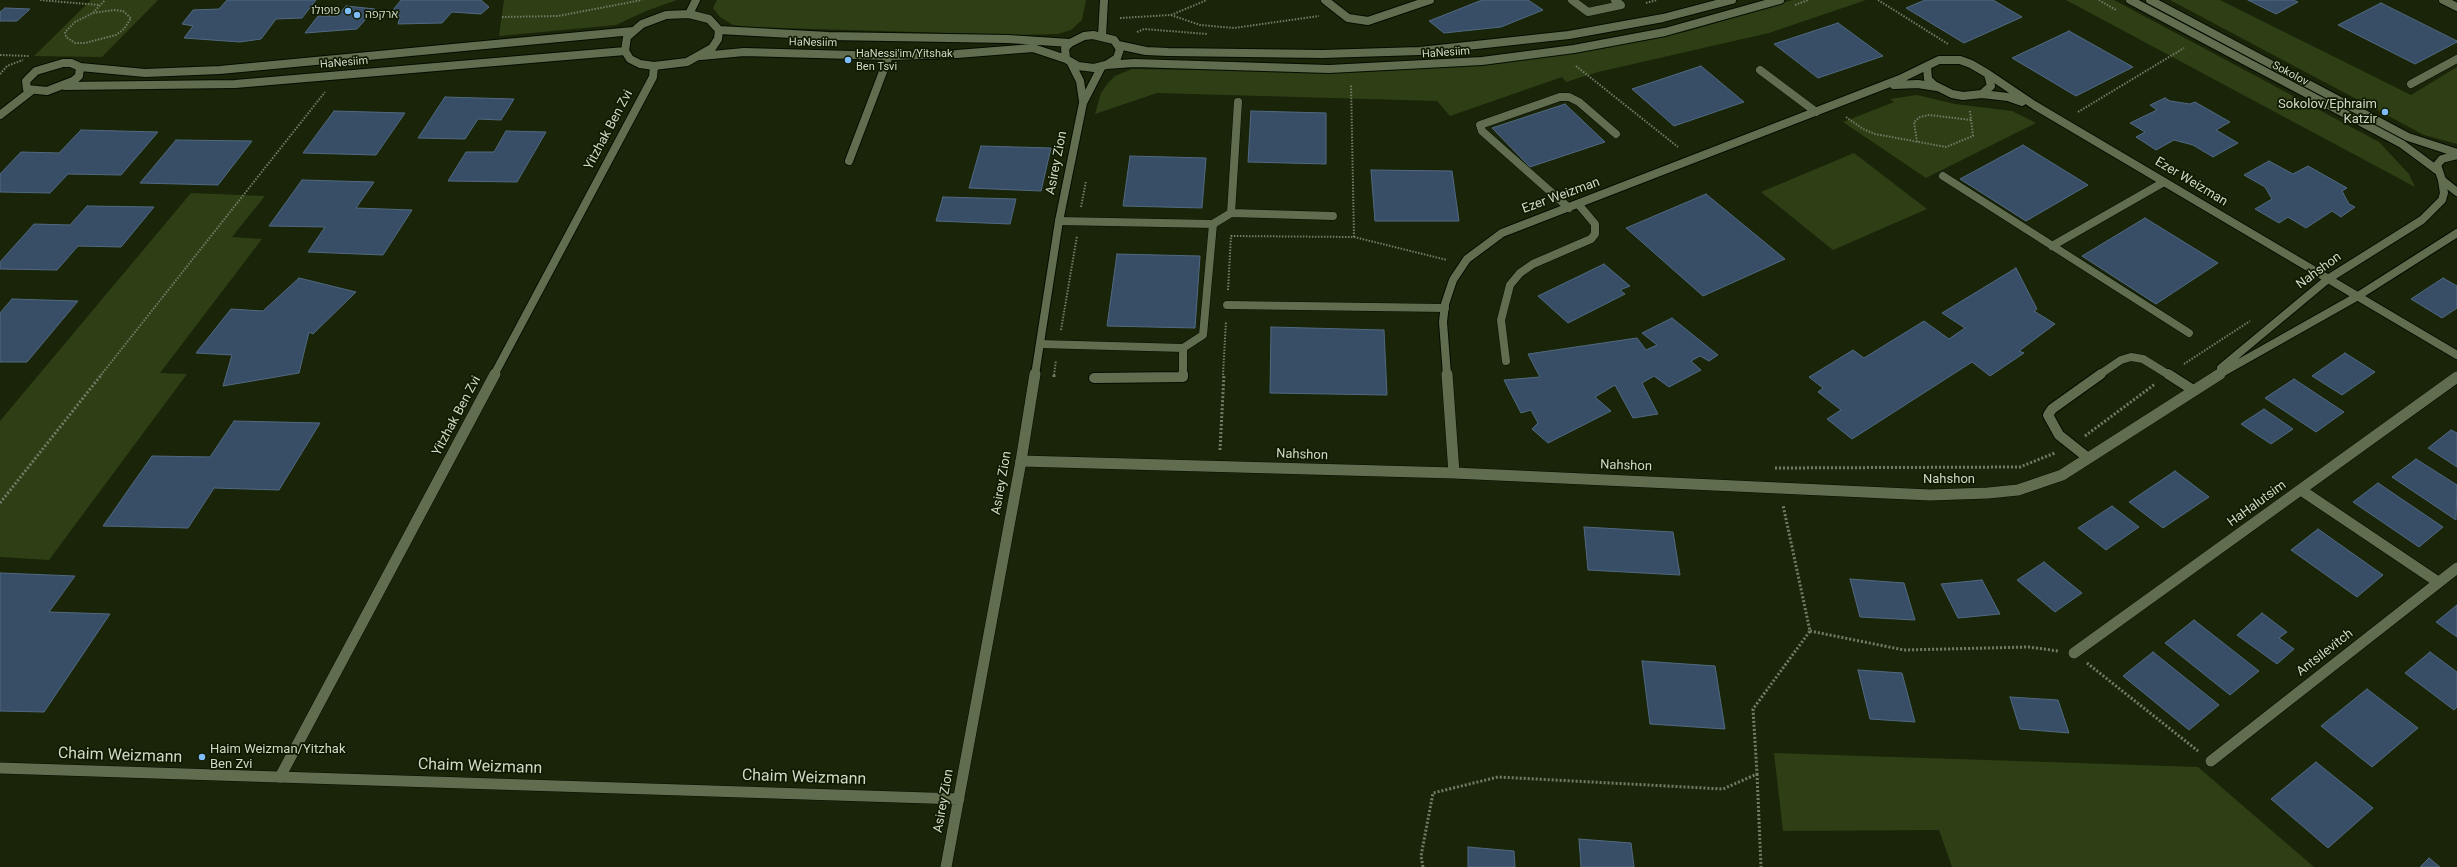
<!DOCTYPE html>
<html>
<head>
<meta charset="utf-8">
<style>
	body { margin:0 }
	canvas { display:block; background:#192408 }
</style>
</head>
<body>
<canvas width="2457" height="867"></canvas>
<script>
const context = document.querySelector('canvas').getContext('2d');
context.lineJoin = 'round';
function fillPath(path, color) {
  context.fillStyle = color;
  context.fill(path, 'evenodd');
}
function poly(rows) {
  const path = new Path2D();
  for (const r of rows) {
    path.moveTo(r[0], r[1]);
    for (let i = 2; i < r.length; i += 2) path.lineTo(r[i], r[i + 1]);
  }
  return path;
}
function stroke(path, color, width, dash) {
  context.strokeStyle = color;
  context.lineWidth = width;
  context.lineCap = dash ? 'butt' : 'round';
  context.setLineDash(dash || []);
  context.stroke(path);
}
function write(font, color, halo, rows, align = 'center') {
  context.font = font + ' Roboto,"Noto Sans Hebrew",sans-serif';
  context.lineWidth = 3.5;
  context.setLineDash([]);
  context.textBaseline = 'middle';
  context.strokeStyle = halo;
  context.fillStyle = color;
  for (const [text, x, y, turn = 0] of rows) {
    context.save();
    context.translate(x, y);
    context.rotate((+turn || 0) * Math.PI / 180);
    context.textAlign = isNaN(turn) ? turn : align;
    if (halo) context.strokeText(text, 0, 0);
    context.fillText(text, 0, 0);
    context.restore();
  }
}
fillPath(poly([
	[91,0,158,0,102,57,34,56],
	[504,0,677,0,646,11,616,25,499,36],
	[717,0,1086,0,1082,20,1071,30,1058,34,1014,35,749,27,733,25,720,17,713,8],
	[1793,0,1866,0,1769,33,1598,72,1566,82,1562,77,1450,116,1437,101,1157,93,1095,114,1101,93,1108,83,1115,76,1132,69,1354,72,1540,58,1685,32],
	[2066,0,2114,0,2379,142,2409,174,2415,187],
	[2170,0,2220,0,2411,95,2457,67,2457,144,2424,135],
	[1917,95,1955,104,2012,111,2036,123,1926,178,1843,122,1894,102,1890,99],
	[1854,153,1927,209,1833,250,1761,192],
	[191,193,265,196,232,237,262,239,160,373,187,374,49,560,0,557,0,421],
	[1774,753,2198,767,2314,867,1952,867,1939,830,1783,831]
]), '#2e3e15');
const building = poly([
	[227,0,316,0,302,18,276,19,261,39,240,42,184,38,193,26,182,24,193,10,219,9,227,0],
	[401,0,481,0,489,7,481,14,452,12,442,23,398,24,400,16,389,15,401,0],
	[1482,0,1528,0,1543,10,1501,27,1444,33,1429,21,1482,0],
	[1925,0,1993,0,2022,17,1964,43,1906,8,1925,0],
	[2248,0,2293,0,2298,2,2276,14,2248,0],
	[2381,3,2457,41,2457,42,2415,64,2338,25,2381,3],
	[346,6,375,9,357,29,305,33,318,16,337,16,346,6],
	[5,8,30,9,17,21,0,21,0,12,5,8],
	[1838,23,1883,56,1818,78,1774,44,1838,23],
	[2069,31,2133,67,2076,96,2012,58,2069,31],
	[1701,66,1744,102,1674,126,1632,89,1701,66],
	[445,97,514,99,501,120,478,119,465,139,418,138,445,97],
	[2165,98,2170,101,2190,104,2195,102,2230,122,2216,130,2238,143,2213,157,2193,145,2174,140,2156,150,2136,137,2145,132,2130,123,2157,110,2150,105,2165,98],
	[1565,104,1605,142,1530,167,1492,128,1565,104],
	[334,111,405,113,376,155,303,153,334,111],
	[1251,111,1326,113,1326,164,1248,162,1251,111],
	[81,130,158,132,121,175,68,174,50,193,0,192,0,174,21,152,59,153,81,130],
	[506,131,546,132,517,182,448,181,466,152,494,152,506,131],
	[176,140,252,141,218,185,140,183,176,140],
	[2023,145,2088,185,2026,221,1960,179,2023,145],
	[981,146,1051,148,1041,191,969,188,981,146],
	[1130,156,1206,158,1202,208,1123,206,1130,156],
	[2269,161,2293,174,2308,166,2347,188,2342,191,2349,204,2355,207,2341,217,2332,211,2306,228,2288,217,2279,223,2255,209,2272,199,2265,187,2244,175,2269,161],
	[1371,170,1452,171,1459,221,1375,221,1371,170],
	[302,180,374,182,356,208,412,210,383,255,308,252,325,227,269,226,302,180],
	[1706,194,1785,259,1703,296,1626,228,1706,194],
	[943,197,1016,199,1010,224,936,221,943,197],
	[87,206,154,207,121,247,78,246,57,270,0,269,0,262,34,224,70,225,87,206],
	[2145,218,2218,263,2156,304,2082,256,2145,218],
	[1117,254,1200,256,1195,328,1107,326,1117,254],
	[1604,264,1630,286,1620,290,1625,294,1568,323,1538,296,1604,264],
	[2016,268,2037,309,2034,311,2055,324,2019,351,2024,353,1990,376,1972,362,1852,439,1827,419,1841,410,1818,392,1823,388,1809,377,1853,350,1864,358,1924,321,1949,339,1965,328,1942,313,2016,268],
	[299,278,356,292,313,334,309,332,299,373,223,386,232,355,196,353,231,309,263,311,299,278],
	[2443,278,2457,286,2457,308,2442,318,2411,299,2443,278],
	[12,299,78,301,27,362,0,362,0,313,12,299],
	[1672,318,1718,355,1709,361,1700,356,1691,361,1701,370,1669,387,1654,376,1642,383,1658,414,1633,418,1615,385,1595,397,1611,411,1548,443,1532,429,1538,423,1531,410,1521,413,1504,380,1540,377,1528,354,1637,338,1646,350,1657,345,1642,333,1672,318],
	[1271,327,1384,330,1387,395,1270,393,1271,327],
	[2345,353,2375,372,2342,395,2312,376,2345,353],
	[2294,379,2344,412,2316,432,2265,398,2294,379],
	[2264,409,2293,429,2271,444,2241,424,2264,409],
	[234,421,320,423,279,490,214,488,188,528,103,526,152,456,210,457,234,421],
	[2451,430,2457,433,2457,467,2428,448,2451,430],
	[2416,459,2457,485,2456,520,2392,477,2416,459],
	[2175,471,2209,497,2163,528,2129,502,2175,471],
	[2378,483,2443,527,2419,547,2353,502,2378,483],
	[2112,506,2139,527,2106,550,2078,528,2112,506],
	[1584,527,1673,532,1680,575,1588,570,1584,527],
	[2318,529,2383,575,2357,597,2291,550,2318,529],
	[2044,562,2082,593,2055,612,2017,580,2044,562],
	[0,573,75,576,49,612,110,614,44,712,0,711,0,573],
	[1850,579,1904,583,1915,620,1860,617,1850,579],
	[1982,580,2000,614,1958,618,1941,584,1982,580],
	[2457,605,2457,637,2436,622,2457,605],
	[2262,613,2287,632,2279,638,2294,649,2277,664,2237,635,2262,613],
	[2194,620,2259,671,2230,695,2165,643,2194,620],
	[2153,652,2219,705,2189,730,2123,676,2153,652],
	[2430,652,2457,672,2457,707,2454,710,2405,673,2430,652],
	[1642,661,1715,666,1725,729,1650,724,1642,661],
	[1858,670,1902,673,1915,722,1870,719,1858,670],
	[2367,689,2418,728,2372,767,2321,726,2367,689],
	[2010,697,2058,700,2069,733,2020,729,2010,697],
	[2316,762,2373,808,2328,848,2271,799,2316,762],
	[1579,839,1631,843,1634,867,1581,867,1579,839],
	[1468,847,1514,851,1515,867,1468,867,1468,847],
	[2429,858,2440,867,2420,867,2429,858]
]);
fillPath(building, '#374e66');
stroke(building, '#506981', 1);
const laneFar1 = poly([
	[1572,0,1588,12,1621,5,1615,0],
	[1760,70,1816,112],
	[2411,84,2457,59],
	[1238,102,1231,213,1333,216],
	[1943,176,2189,333],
	[1569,208,1482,131,1480,125,1560,97,1569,97,1579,102,1616,134],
	[1059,221,1213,224,1231,213],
	[2052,246,2164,182],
	[1227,305,1445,308],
	[1040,344,1183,348],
	[1506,361,1501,320,1510,285,1520,273,1533,264,1591,239,1595,234,1595,224,1579,205],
	[1183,375,1183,348,1203,335,1213,224],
	[2099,375,2121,360,2131,357,2143,359,2169,375]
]);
const lane = poly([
	[2168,374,2193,390],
	[1094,378,1183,377,1183,374],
	[2088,458,2059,435,2048,415,2052,409,2101,374]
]);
const streetFar1 = poly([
	[1325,0,1348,18,1368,21,1430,0],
	[2443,0,2457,7],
	[689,14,696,0],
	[1988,74,2034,105,2457,355],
	[1894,85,1918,84,1937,87],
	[1982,94,2008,97,2022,102],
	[0,115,31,91],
	[849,161,889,56],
	[2221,368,2328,279,2422,220,2442,200,2444,193,2442,180],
	[494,375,653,77,654,66],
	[1447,375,1443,322,1445,304,1453,280,1467,259,1502,233,1900,79,1939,60,1960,60,1971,64,1988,74,1991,86,1982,94,1963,96,1952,94,1934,85,1928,79,1927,67],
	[2218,375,2358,296,2457,233]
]);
const street = poly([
	[1447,374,1454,473],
	[1021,461,1454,473,1930,495,1988,493,2018,490,2062,475,2220,374],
	[2301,490,2438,582],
	[2074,653,2457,377],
	[2211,761,2457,568],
	[280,777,495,374]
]);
const secondaryFar1 = poly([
	[2130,0,2402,144,2437,170],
	[2150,0,2408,137,2457,153],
	[689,14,709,19,719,30,718,39,712,48,687,62,654,66,640,64,630,59,625,51,627,37,642,24,666,15,689,14],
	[719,30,828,36,1008,39,1070,43],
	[1093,35,1114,40,1120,49,1117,58,1106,65,1094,68,1078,66,1066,59,1065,48,1070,43,1084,36,1093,35],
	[1102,36,1104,0],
	[1118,45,1146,51,1168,52,1322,54,1420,51,1569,35,1663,18,1732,0],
	[701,56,744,52,889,56,957,54,1033,48,1066,59],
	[63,63,71,63,80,67,79,76,73,81,47,91,27,89,26,81,36,71,63,63],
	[1071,63,1080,81,1083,101],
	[1106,65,1134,63,1329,69,1482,61,1574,49,1665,32,1780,0],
	[80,67,145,73,220,70,633,31],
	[65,86,235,84,625,51],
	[2457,155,2442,159,2437,165,2442,180,2457,192],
	[1035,375,1059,221,1083,103,1102,66]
]);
const secondary = poly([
	[0,768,959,799],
	[946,867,1021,461,1035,374]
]);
stroke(laneFar1, '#050c00', 9);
stroke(lane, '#050c00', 12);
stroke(streetFar1, '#050c00', 10);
stroke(street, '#050c00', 12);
stroke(secondaryFar1, '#050c00', 10);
stroke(secondary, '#050c00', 12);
stroke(poly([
	[40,0,99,5],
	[1878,0,1948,44],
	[2099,0,2116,10],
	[1646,3,1657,0],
	[1795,5,1808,0],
	[114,10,123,11,131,18,124,29,116,35,85,43,75,43,66,37,65,32,75,22,93,13,114,10],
	[93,13,105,0],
	[1171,15,1200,25,1234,28,1319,16],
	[502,17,558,16,642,0],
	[1120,18,1171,15,1207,0],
	[1137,32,1144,29,1207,34],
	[0,55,29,56],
	[1576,66,1678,147],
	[0,74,7,66,23,60],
	[2078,112,2184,48],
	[1846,117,1863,129,1875,134,1946,147,1973,136,1970,111],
	[1917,142,1914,122,1920,117,1929,115,1971,120],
	[1081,207,1086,181],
	[1354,237,1447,260],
	[1228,290,1231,236,1354,237,1351,84],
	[1061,330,1077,236],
	[2184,364,2250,321],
	[101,375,325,92],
	[1054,375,1056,360],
	[1223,375,1226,321]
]), '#727c65', 2, [1.5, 1.5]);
stroke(poly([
	[1054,377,1054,374],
	[2085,436,2155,384],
	[1220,450,1224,374],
	[1775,468,2020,467,2055,453],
	[0,503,102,374],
	[1810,631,1904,650,2029,647,2058,651],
	[2087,663,2198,751],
	[1757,774,1761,867],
	[1423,867,1421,856,1433,793,1498,777,1723,789,1757,774,1753,709,1810,631,1783,505]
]), '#727c65', 3, [2, 2]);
stroke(laneFar1, '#606e4f', 8);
stroke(lane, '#606e4f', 10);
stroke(streetFar1, '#606e4f', 8);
stroke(street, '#606e4f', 11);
stroke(secondaryFar1, '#606e4f', 8);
stroke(secondary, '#606e4f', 11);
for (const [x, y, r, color] of [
	[348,11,4,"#7fbdfa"],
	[357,15,4,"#7fbdfa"],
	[848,60,4,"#7fbdfa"],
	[2385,112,4,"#7fbdfa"],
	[202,757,4,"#7fbdfa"]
]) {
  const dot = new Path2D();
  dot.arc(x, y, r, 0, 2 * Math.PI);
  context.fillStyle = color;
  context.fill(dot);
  stroke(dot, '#101a01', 1.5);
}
write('11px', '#d0d8c7', '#101a01', [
	["פופולו",340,11,"right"],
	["ארקפה",365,15],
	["HaNessi'im/Yitshak",856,54],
	["Ben Tsvi",856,67]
], 'left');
write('11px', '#d0d8c7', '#101a01', [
	["HaNesiim",813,43,1],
	["HaNesiim",1446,53,-4],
	["HaNesiim",344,63,-5],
	["Sokolov",2290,74,28]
]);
write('13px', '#d0d8c7', '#101a01', [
	["Sokolov/Ephraim",2377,105],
	["Katzir",2377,120],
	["Haim Weizman/Yitzhak",210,750,"left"],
	["Ben Zvi",210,765,"left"]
], 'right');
write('13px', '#d0d8c7', '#101a01', [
	["Yitzhak Ben Zvi",609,130,-62],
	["Asirey Zion",1057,163,-79],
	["Ezer Weizman",2191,182,31],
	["Ezer Weizman",1561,196,-20],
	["Nahshon",2319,271,-36],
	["Yitzhak Ben Zvi",457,416,-62],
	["Nahshon",1302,455,2],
	["Nahshon",1626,466,2],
	["Nahshon",1949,480],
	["Asirey Zion",1002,483,-80],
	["HaHalutsim",2257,504,-36],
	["Antsilevitch",2325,653,-38],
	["Asirey Zion",944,801,-80]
]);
write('16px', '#d0d8c7', '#101a01', [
	["Chaim Weizmann",120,756,2],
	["Chaim Weizmann",480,767,2],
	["Chaim Weizmann",804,778,2]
]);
</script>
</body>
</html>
